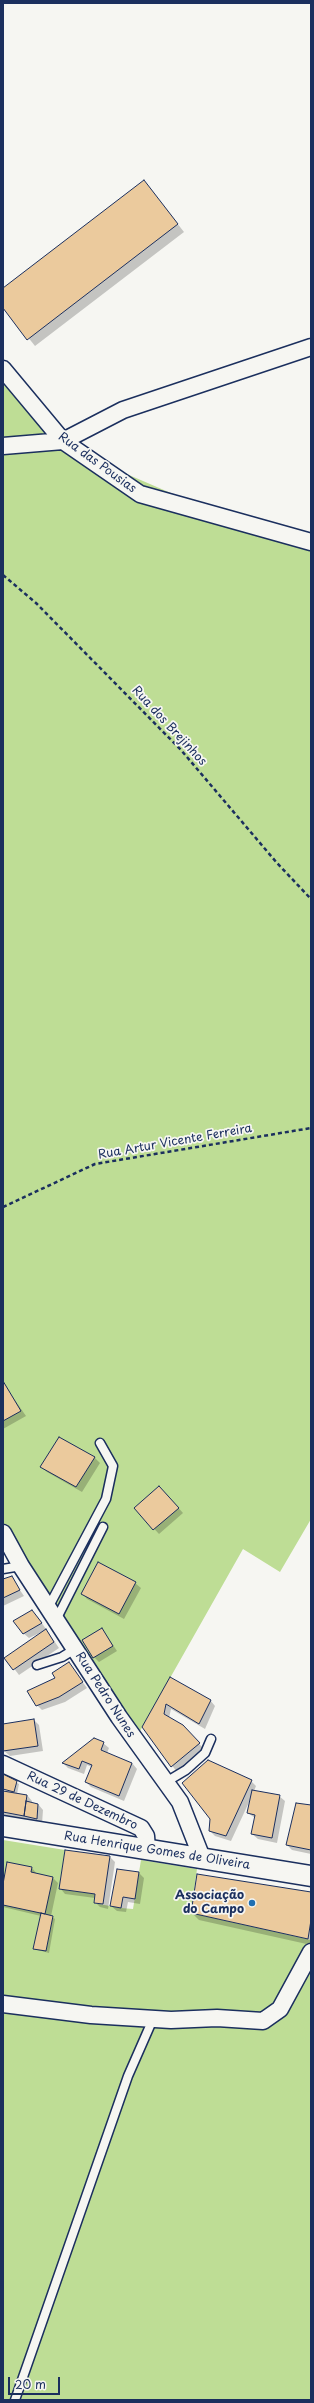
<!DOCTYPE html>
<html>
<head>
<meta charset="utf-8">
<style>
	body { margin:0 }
	#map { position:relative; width:314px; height:2403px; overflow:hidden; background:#f6f6f2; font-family:"Playpen Sans",sans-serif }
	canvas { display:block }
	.frame { position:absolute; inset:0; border:4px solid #1b2f5e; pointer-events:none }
	.scale { position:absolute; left:8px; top:2377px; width:52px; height:18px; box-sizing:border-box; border:2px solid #1b2f5e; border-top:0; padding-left:5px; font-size:12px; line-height:14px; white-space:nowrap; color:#1b2f5e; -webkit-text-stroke:3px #f6f6f2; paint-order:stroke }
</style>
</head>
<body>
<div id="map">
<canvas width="314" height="2403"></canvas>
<div class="frame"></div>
<div class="scale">20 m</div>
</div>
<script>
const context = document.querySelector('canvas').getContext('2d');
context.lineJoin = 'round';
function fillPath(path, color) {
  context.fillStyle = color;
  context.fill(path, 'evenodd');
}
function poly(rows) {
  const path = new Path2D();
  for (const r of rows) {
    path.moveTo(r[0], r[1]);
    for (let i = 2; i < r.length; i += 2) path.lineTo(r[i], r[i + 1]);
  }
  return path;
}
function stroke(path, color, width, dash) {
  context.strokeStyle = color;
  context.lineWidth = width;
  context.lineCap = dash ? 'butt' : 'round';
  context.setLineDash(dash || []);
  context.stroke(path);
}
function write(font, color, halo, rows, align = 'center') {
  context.font = font + ' "Playpen Sans",sans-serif';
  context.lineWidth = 3.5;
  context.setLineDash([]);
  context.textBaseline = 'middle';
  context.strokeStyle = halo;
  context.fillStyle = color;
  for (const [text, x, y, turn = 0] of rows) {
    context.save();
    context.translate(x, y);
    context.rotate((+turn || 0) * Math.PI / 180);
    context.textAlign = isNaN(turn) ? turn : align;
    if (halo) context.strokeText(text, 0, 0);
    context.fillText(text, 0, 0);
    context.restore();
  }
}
fillPath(poly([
	[3,369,85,456,238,522,311,542,311,1519,280,1572,243,1549,135,1740,3,1533],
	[3,1840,65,1850,59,1889,95,1894,94,1903,121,1908,133,1909,141,1860,197,1869,191,1913,311,1940,311,2400,16,2400,150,2023,13,2400,3,2400]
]), '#bedd95');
fillPath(poly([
	[144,181,184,232,35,346,3,306,3,290],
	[3,1383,26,1416,3,1429],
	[59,1438,95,1458,100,1463,82,1492,47,1472,41,1467],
	[164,1492,183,1513,159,1534,135,1508],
	[11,1577,24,1596,3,1606,3,1580],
	[135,1583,141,1588,124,1619,87,1599,82,1593],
	[37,1616,59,1648,19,1675,6,1658,44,1631,29,1638,23,1633],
	[102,1629,117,1651,99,1662,94,1657],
	[69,1664,87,1688,65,1702,42,1710,37,1705],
	[170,1679,210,1700,215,1706,205,1729,171,1709,169,1718,182,1726,204,1749,177,1772,143,1727],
	[34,1720,39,1725,43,1751,10,1756,3,1750,3,1725],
	[103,1743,109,1748,107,1753,132,1763,137,1769,124,1801,91,1787,86,1782,92,1767,87,1765,84,1774,68,1768,63,1763],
	[3,1775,19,1784,17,1794,27,1795,32,1801,32,1803,38,1804,43,1810,42,1824,3,1816,3,1794,8,1791,3,1790],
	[251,1781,256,1786,254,1791,279,1796,285,1801,277,1843,258,1839,252,1834,255,1818,248,1813,250,1800,231,1841,215,1836,210,1831],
	[311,1806,311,1854,292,1850,287,1845],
	[110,1857,115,1862,108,1909,100,1907,95,1902,95,1898,65,1894,60,1888],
	[32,1868,37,1874,53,1878,58,1883,51,1916,55,1919,49,1953,34,1949,41,1916,3,1907,3,1889],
	[117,1870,139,1873,144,1878,140,1904,128,1902,126,1912,117,1911,111,1906],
	[311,1893,311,1945,199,1920,192,1913]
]), '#0003');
const building = poly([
	[144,180,178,224,27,340,3,308,3,288,144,180],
	[3,1381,21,1411,3,1421,3,1381],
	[59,1437,95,1457,76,1487,40,1467,59,1437],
	[159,1486,179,1508,153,1530,134,1508,159,1486],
	[98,1562,136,1582,119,1614,81,1594,98,1562],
	[12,1576,20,1590,3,1598,3,1579,12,1576],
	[32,1610,42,1623,23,1634,13,1621,32,1610],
	[102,1628,113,1646,93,1658,82,1640,102,1628],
	[46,1629,54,1642,13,1670,4,1658,46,1629],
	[69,1662,83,1682,59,1697,36,1706,27,1691,55,1678,52,1673,69,1662],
	[170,1677,211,1700,199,1724,166,1704,164,1714,183,1725,200,1743,171,1767,142,1727,170,1677],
	[34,1719,38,1746,3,1751,3,1724,34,1719],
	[94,1738,104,1742,101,1750,132,1763,119,1796,85,1782,92,1765,82,1761,79,1769,62,1763,94,1738],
	[208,1760,252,1780,226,1836,209,1831,210,1819,182,1783,208,1760],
	[3,1774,17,1781,14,1792,3,1789,3,1774],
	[252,1790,280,1795,272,1838,251,1834,255,1815,247,1813,252,1790],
	[3,1791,27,1795,24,1816,3,1812,3,1791],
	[26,1801,38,1804,37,1819,24,1816,26,1801],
	[296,1803,311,1805,311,1850,286,1845,296,1803],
	[65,1850,110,1856,103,1904,94,1903,95,1894,59,1889,65,1850],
	[7,1862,32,1867,31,1872,53,1877,45,1914,3,1905,3,1884,7,1862],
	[117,1869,139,1872,135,1899,123,1897,121,1908,110,1906,117,1869],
	[197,1874,311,1892,311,1920,308,1939,191,1913,197,1874],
	[41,1913,53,1916,46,1951,33,1949,41,1913]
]);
fillPath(building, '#ebca9d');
stroke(building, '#1b2f5e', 1);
const service = poly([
	[3,1569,21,1566],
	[48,1608,106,1499,113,1466,100,1443],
	[56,1620,103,1527],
	[37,1665,62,1657,75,1649],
	[166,1782,186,1770,205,1753,211,1739],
	[15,2400,128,2076,153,2019]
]);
const minor = poly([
	[3,369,63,441,140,494,311,542],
	[3,446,63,441,123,410,311,347],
	[3,1533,21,1566,119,1717,180,1802,202,1858],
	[3,1764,141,1828,146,1836,147,1849],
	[3,2004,91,2015,171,2020,217,2018,263,2021,280,2009,311,1952]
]);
const tertiary = poly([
	[3,1826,311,1876]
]);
stroke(service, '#1b2f5e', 11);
stroke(minor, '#1b2f5e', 19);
stroke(tertiary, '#1b2f5e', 23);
stroke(poly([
	[3,575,36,603,181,750,277,863,311,899],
	[3,1207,95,1164,311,1128]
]), '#1b2f5e', 2.5, [4, 3]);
stroke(service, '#f6f6f2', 8);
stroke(minor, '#f6f6f2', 16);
stroke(tertiary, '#f6f6f2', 20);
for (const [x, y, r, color] of [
	[252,1903,4,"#1f6fb2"]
]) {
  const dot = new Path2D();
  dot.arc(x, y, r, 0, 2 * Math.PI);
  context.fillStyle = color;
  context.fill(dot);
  stroke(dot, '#f6f6f2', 1.5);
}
write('12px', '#1b2f5e', '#f6f6f2', [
	["Rua das Pousias",97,463,36],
	["Rua dos Brejinhos",169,726,47],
	["Rua Artur Vicente Ferreira",175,1142,-10],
	["Rua Pedro Nunes",105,1695,57],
	["Rua 29 de Dezembro",82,1801,25],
	["Rua Henrique Gomes de Oliveira",157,1851,9]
]);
write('bold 12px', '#1b2f5e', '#f6f6f2', [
	["Associação",244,1896],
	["do Campo",244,1910]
], 'right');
</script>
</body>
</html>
